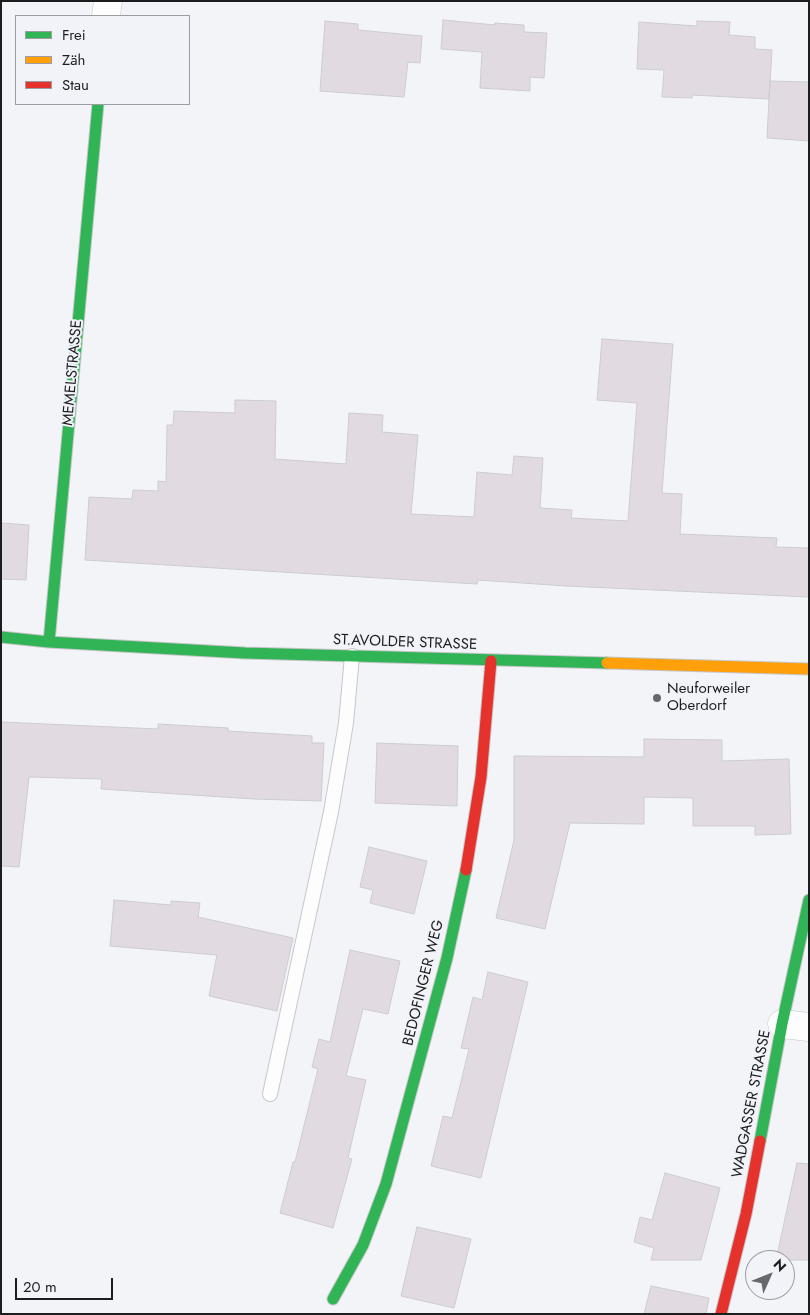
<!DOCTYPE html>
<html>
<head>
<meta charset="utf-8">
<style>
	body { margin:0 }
	#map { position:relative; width:810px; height:1315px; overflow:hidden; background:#f3f4f8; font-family:Jost,sans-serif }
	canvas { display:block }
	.frame { position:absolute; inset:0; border:2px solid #1c1d1f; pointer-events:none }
	.legend { position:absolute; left:15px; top:15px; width:175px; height:90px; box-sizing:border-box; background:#f2f3f9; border:1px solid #9c9da2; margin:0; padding:6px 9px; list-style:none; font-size:15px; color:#1c1d1f }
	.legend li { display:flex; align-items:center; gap:10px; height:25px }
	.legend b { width:25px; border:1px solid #9c9da2 }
	.north { position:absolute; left:745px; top:1250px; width:50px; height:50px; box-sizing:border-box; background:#f2f3f9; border:1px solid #9c9da2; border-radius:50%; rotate:46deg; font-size:14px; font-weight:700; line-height:20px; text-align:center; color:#1c1d1f }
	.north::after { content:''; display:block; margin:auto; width:18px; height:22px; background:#67686b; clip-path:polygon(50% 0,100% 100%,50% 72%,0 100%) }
	.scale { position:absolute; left:15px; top:1278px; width:98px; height:22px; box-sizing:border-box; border:2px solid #1c1d1f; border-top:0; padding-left:6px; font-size:15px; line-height:18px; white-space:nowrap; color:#1c1d1f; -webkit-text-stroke:4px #f2f3f9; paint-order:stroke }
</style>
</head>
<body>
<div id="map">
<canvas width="810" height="1315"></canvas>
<div class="frame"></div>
<ul class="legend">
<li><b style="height:6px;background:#30b455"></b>Frei</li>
<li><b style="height:6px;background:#ff9f0a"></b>Zäh</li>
<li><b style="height:6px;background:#e5322d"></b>Stau</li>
</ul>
<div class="north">N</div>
<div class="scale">20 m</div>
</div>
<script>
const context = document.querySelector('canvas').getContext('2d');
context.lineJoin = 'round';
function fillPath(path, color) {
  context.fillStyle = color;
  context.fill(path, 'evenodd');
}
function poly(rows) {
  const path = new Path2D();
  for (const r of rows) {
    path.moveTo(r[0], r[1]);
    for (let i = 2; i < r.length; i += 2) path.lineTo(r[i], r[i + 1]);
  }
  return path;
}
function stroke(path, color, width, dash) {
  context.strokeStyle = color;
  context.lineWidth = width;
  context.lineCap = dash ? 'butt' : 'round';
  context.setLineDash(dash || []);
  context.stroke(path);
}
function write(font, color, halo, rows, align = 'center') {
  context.font = font + ' Jost,sans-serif';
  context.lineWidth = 4;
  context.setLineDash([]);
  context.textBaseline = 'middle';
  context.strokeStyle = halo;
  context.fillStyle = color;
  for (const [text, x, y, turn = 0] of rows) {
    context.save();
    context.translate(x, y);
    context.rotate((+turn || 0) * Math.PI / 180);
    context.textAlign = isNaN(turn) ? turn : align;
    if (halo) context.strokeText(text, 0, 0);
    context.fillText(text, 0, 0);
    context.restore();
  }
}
const building = poly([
	[443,20,495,25,495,23,524,25,524,32,547,33,544,78,530,77,530,91,480,88,482,52,441,49,443,20],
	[325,21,358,24,358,30,422,36,420,63,408,62,404,97,320,91,325,21],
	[697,21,730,22,729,35,755,37,755,49,772,50,769,99,692,95,692,98,662,97,664,70,637,69,639,22,697,26,697,21],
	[770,81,809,82,809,141,767,138,770,81],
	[602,339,673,344,662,493,682,494,680,534,777,538,776,547,809,548,809,597,566,586,478,580,477,584,85,560,89,497,132,499,133,490,158,491,158,481,166,482,167,425,173,425,174,411,235,413,235,400,276,401,275,459,346,464,349,413,383,415,382,432,418,435,411,514,474,517,477,472,512,475,514,456,543,458,540,508,572,510,571,518,628,521,637,403,597,400,602,339],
	[1,523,29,525,26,580,1,579,1,523],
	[1,722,158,729,158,724,228,728,228,731,312,736,312,743,324,743,321,801,254,799,101,789,102,779,29,777,19,867,1,866,1,722],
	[644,739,722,740,722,761,789,759,791,834,755,835,755,826,693,826,693,798,644,797,644,824,570,823,545,929,496,918,514,840,514,756,644,757,644,739],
	[377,743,458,746,457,806,375,803,377,743],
	[369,847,427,861,414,914,370,903,373,890,360,887,369,847],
	[114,900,171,905,171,901,200,903,198,917,293,938,277,1011,209,996,217,955,110,946,114,900],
	[350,950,400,961,388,1014,363,1009,346,1076,366,1080,348,1158,352,1159,333,1228,280,1213,293,1162,295,1162,318,1069,312,1067,319,1039,330,1042,350,950],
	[488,972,528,982,481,1178,431,1166,443,1116,452,1118,469,1049,461,1048,473,997,482,1000,488,972],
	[797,1163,809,1164,809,1260,776,1260,797,1163],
	[665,1173,720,1188,701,1260,651,1260,654,1248,634,1242,640,1217,652,1220,665,1173],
	[417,1227,471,1239,454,1308,401,1296,417,1227],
	[651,1286,709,1298,706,1314,644,1314,651,1286]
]);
fillPath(building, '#e1dbe1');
stroke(building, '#cccccf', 1);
const lane = poly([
	[270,1094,331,812,346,723,352,656]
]);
const street = poly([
	[106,16,108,1],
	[782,1024,809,1027]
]);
const fast = poly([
	[1,637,49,642,245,653,607,663],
	[49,642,98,104],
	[760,1141,782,1024,809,900],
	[333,1299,363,1245,386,1184,447,958,466,870]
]);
const slow = poly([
	[607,663,809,669]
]);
const jam = poly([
	[466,870,481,777,491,661],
	[721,1314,746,1214,760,1141]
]);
stroke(lane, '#c7c7ca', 16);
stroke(street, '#c7c7ca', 29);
stroke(fast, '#c7c7ca', 13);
stroke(slow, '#c7c7ca', 13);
stroke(jam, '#c7c7ca', 13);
stroke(lane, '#fdfdfe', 14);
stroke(street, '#fdfdfe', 28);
stroke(fast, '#30b455', 11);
stroke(slow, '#ff9f0a', 11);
stroke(jam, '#e5322d', 11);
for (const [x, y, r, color] of [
	[657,698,5,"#67686b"]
]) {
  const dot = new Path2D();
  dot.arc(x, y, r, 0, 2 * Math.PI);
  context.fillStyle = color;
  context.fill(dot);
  stroke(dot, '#f2f3f9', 2);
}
write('15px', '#1c1d1f', '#f2f3f9', [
	["MEMELSTRASSE",73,373,-85],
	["ST.AVOLDER STRASSE",405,643,2],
	["BEDOFINGER WEG",424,983,-76],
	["WADGASSER STRASSE",752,1104,-79]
]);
write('15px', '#1c1d1f', '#f2f3f9', [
	["Neuforweiler",667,689],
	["Oberdorf",667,706]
], 'left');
</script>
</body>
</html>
